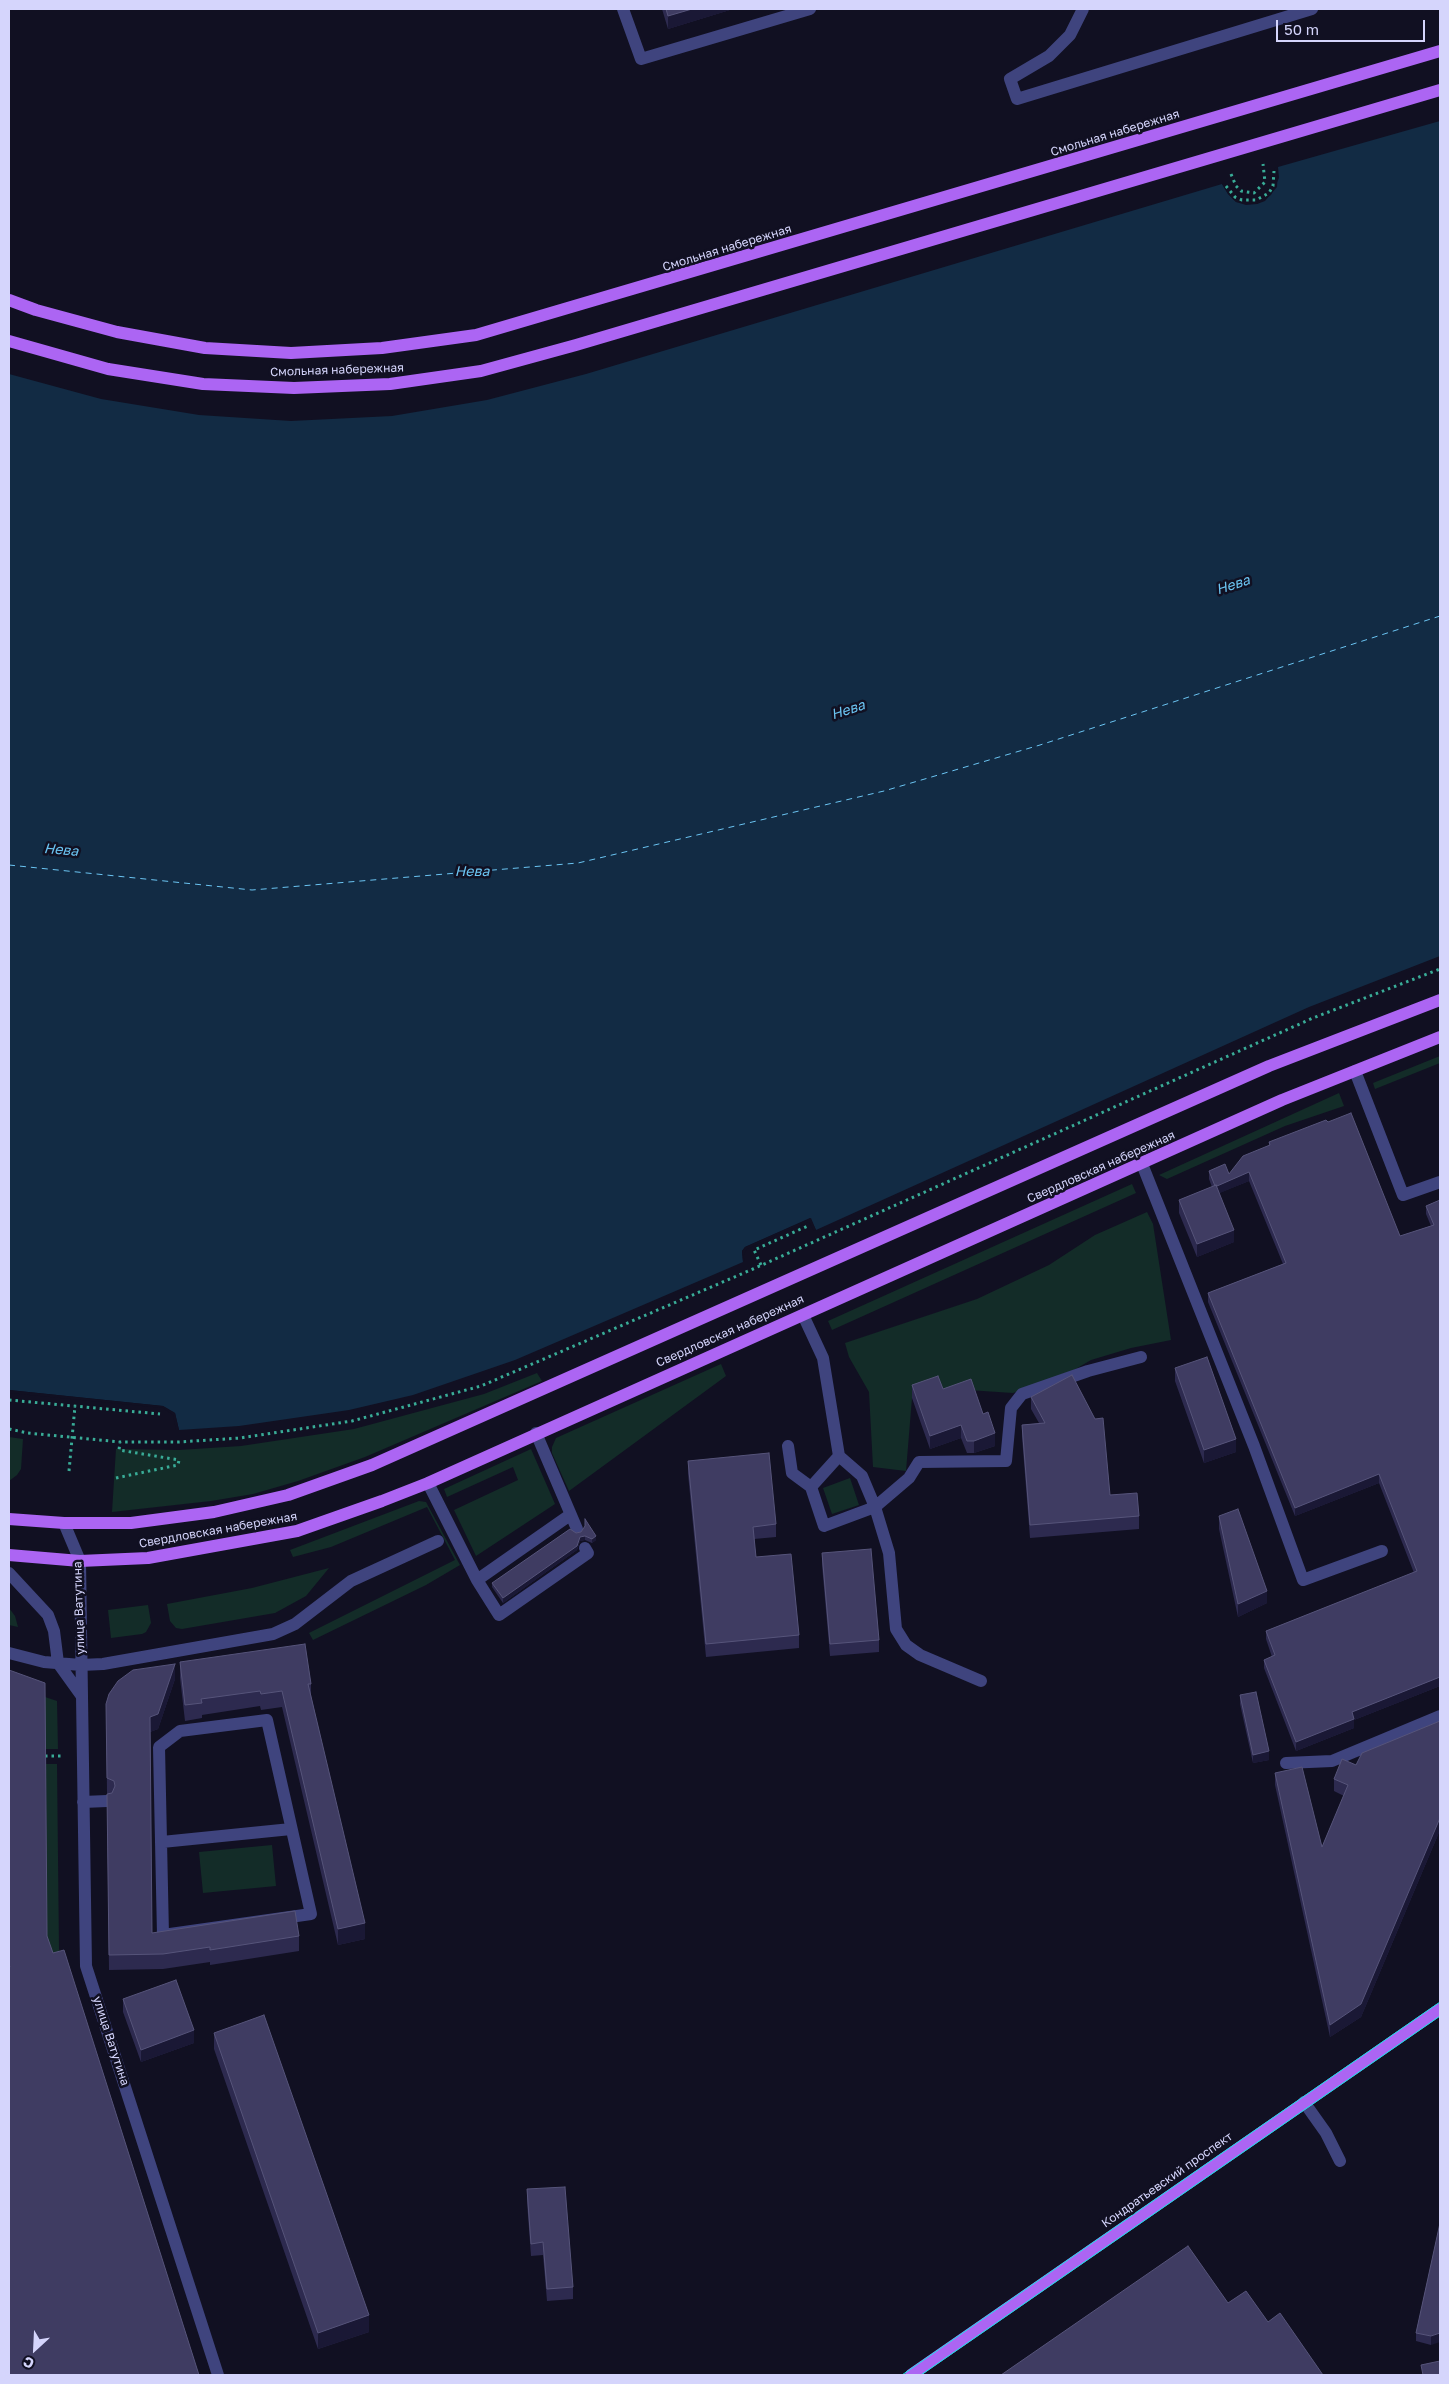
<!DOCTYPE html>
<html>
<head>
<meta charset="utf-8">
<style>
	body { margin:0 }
	#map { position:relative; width:1449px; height:2384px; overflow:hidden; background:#111022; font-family:"Golos Text",sans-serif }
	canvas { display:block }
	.frame { position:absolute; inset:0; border:10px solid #d5d5fc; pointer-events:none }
	.north { position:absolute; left:10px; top:2324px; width:50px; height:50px; -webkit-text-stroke:4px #111022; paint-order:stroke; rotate:205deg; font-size:14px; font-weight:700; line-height:20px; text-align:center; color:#d5d5fc }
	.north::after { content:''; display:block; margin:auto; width:18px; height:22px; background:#d5d5fc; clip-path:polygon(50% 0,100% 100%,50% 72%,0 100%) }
	.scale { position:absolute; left:1276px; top:20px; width:149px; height:22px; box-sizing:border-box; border:2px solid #d5d5fc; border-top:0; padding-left:6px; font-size:15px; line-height:18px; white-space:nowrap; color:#d5d5fc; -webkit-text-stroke:4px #111022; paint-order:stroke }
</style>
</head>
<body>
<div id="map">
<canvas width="1449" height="2384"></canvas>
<div class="frame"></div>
<div class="north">С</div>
<div class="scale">50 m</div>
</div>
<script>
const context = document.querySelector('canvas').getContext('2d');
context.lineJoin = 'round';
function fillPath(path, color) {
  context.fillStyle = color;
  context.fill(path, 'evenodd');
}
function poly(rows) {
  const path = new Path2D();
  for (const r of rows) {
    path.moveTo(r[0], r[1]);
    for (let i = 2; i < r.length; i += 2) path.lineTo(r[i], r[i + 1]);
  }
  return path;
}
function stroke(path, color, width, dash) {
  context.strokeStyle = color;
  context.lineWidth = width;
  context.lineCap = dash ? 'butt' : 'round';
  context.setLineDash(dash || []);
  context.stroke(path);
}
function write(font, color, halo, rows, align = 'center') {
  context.font = font + ' "Golos Text",sans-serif';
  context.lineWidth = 5;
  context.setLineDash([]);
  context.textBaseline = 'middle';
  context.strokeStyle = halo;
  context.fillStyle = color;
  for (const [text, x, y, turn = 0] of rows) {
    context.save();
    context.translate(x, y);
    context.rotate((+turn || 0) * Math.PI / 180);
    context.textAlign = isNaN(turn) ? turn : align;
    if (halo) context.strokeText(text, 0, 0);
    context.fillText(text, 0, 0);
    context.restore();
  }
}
fillPath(poly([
	[1440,1056,1440,1063,1375,1089,1373,1083],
	[1339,1093,1344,1106,1285,1126,1167,1179,1159,1175],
	[1132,1184,1136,1193,832,1330,828,1321],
	[1147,1212,1153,1224,1171,1340,1131,1348,1091,1360,1067,1374,1013,1393,938,1388,912,1398,906,1471,873,1467,869,1392,849,1357,845,1343,977,1299,1049,1265,1095,1235],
	[721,1364,726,1376,569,1491,552,1453,552,1447,556,1438],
	[537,1373,542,1381,365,1457,298,1481,253,1494,211,1501,112,1512,116,1449,179,1450,241,1446,354,1429,484,1394],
	[9,1437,23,1439,21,1469,17,1475,9,1481],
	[531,1449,555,1504,476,1556,454,1510,518,1480,513,1467,447,1497,444,1489],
	[850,1478,859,1505,832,1514,823,1488],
	[419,1501,426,1502,460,1565,426,1585,313,1640,309,1633,455,1560,427,1507,331,1547,293,1557,290,1550],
	[329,1568,306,1596,275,1613,182,1629,176,1628,170,1621,167,1604,252,1588],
	[148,1605,151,1623,146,1632,142,1634,111,1638,108,1610],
	[9,1608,15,1616,18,1627,9,1625],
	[45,1697,57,1701,58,1749,45,1749],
	[46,1764,57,1764,59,1949,64,1964,47,1949],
	[272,1845,276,1886,203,1893,199,1852]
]), '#132c28');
fillPath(poly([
	[1440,121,1440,956,1309,1007,816,1230,810,1218,745,1247,742,1251,743,1262,515,1360,413,1395,349,1410,239,1426,179,1430,175,1413,163,1406,9,1390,9,374,101,399,199,415,291,421,392,416,487,400,586,374,1222,184,1228,194,1236,202,1257,204,1271,195,1279,178,1278,167]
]), '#122b44');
fillPath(poly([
	[1278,167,1277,187,1265,201,1257,204,1246,205,1236,202,1228,194,1222,184,1225,183,1230,193,1238,199,1246,202,1257,202,1269,194,1274,186,1275,168],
	[811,1218,816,1230,814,1231,809,1222,779,1234,747,1249,743,1256,745,1261,743,1262,742,1251,745,1247],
	[9,1390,163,1406,175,1413,179,1430,176,1430,173,1415,163,1408,9,1393]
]), '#111022');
stroke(poly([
	[9,865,252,890,578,863,884,791,1040,745,1440,616]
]), '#6bc5f3', 1, [6, 5]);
stroke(poly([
	[1231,174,1236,186,1241,191,1254,193,1265,182,1263,164],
	[1226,186,1235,197,1242,200,1256,200,1269,193,1273,186,1274,171],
	[761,1265,754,1250,810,1225],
	[9,1400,160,1414],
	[9,1429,28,1433,120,1442,179,1442,240,1438,352,1421,481,1386,753,1269,1313,1018,1440,969],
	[69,1471,75,1406],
	[116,1478,178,1465,179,1460,119,1450,120,1442],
	[45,1756,63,1756]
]), '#39ac97', 3, [2.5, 4]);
stroke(poly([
	[623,9,641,59,810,9],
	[1083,9,1070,35,1049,56,1010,79,1017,99,1312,9],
	[1355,1071,1403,1195,1440,1182],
	[1142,1164,1254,1446,1303,1580,1382,1551],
	[803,1315,823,1358,839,1456,811,1487,824,1526,875,1507,862,1476,839,1456],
	[536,1433,577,1529],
	[788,1446,792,1473,811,1487],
	[428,1483,477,1580,499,1615,588,1553,585,1548],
	[64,1523,80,1561,86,1966,218,2375],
	[9,1573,48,1615,54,1631,58,1663,81,1695],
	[477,1580,570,1515],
	[9,1653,44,1662,81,1665,103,1664,273,1634,295,1624,351,1581,438,1541],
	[981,1681,920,1655,906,1645,896,1629,889,1553,875,1507,909,1478,919,1462,1006,1461,1011,1408,1022,1394,1088,1371,1141,1357],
	[267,1720,311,1914,163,1935,159,1747,180,1731,267,1720],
	[1286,1763,1332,1761,1440,1716],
	[83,1802,107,1801],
	[162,1842,291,1829],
	[1304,2102,1326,2133,1340,2161]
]), '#3f447e', 12);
stroke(poly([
	[9,300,36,310,117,332,205,348,291,353,382,348,476,335,1440,51],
	[9,341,108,369,203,384,294,388,390,384,481,371,576,345,1440,90],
	[9,1519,64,1523,131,1523,214,1512,288,1495,372,1465,1269,1066,1440,1000],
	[9,1555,80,1561,148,1558,297,1531,382,1501,428,1483,1282,1100,1440,1037],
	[911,2375,1440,2009]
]), '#ac65f3', 12);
stroke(poly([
	[902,2375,1440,2002],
	[921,2375,1440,2016]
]), '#13e9e5', 1);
fillPath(poly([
	[662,9,733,9,668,29],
	[1328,1122,1400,1236,1431,1226,1426,1214,1426,1206,1440,1200,1440,1686,1354,1720,1354,1728,1296,1751,1264,1668,1264,1660,1272,1657,1266,1639,1266,1631,1414,1573,1379,1483,1295,1516,1208,1302,1208,1293,1283,1264,1249,1181,1219,1193,1234,1242,1197,1257,1179,1213,1179,1200,1212,1187,1209,1179,1209,1171,1229,1174,1269,1146,1269,1142],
	[1175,1368,1236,1452,1204,1463,1175,1381],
	[912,1385,943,1389,995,1446,974,1453,967,1453,961,1438,930,1449,912,1398],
	[1031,1397,1110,1495,1139,1516,1139,1529,1030,1538,1022,1437,1022,1425,1039,1423,1031,1409],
	[688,1461,776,1524,776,1537,754,1539,756,1557,799,1635,799,1648,706,1657,688,1474],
	[1219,1516,1267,1603,1238,1617,1219,1529],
	[585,1527,596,1540,592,1543,585,1540,580,1541,577,1550,503,1603,492,1587,492,1583,576,1533,581,1532],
	[822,1553,879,1640,879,1652,830,1656,822,1565],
	[180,1662,311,1684,311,1695,365,1939,338,1945,282,1707,261,1710,260,1706,202,1715,202,1718,185,1721,180,1678],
	[175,1679,158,1729,150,1732,152,1933,299,1936,299,1951,210,1965,210,1962,163,1969,109,1970,107,1809,108,1794,107,1793,106,1704],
	[1240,1695,1269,1760,1253,1763,1240,1704],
	[1440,1721,1440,1830,1361,2017,1330,2037,1275,1785,1275,1773,1322,1847,1344,1796,1334,1791,1334,1779,1356,1765],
	[123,1999,194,2043,141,2062,123,2012],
	[214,2033,369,2332,318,2349,214,2049],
	[527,2189,573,2287,573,2299,547,2301,543,2255,531,2256,527,2202],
	[1440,2223,1431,2345,1416,2341,1416,2333]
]), '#2d2a4f');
fillPath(poly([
	[692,9,733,9,668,29,668,16],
	[1249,1172,1249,1181,1215,1195,1215,1187],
	[1234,1230,1234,1242,1197,1257,1197,1244],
	[961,1425,961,1438,930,1449,930,1436],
	[995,1433,995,1446,974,1453,974,1441],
	[1236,1439,1236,1452,1204,1463,1204,1450],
	[1379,1474,1379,1483,1295,1516,1295,1508],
	[585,1536,585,1540,580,1541,577,1550,503,1603,503,1598,580,1537],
	[596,1536,596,1540,592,1543,592,1539],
	[1267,1591,1267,1603,1238,1617,1238,1604],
	[175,1664,175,1679,158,1729,150,1732,150,1717],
	[1440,1677,1440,1686,1354,1720,1354,1728,1296,1751,1296,1742,1352,1712],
	[1269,1751,1269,1760,1253,1763,1253,1755],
	[1440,1818,1440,1830,1361,2017,1330,2037,1330,2025],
	[365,1923,365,1939,338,1945,338,1929],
	[194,2030,194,2043,141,2062,141,2050],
	[369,2315,369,2332,318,2349,318,2333],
	[1440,2333,1440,2342,1431,2345,1431,2336]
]), '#1a1835');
const building = poly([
	[666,9,692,9,668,16,666,9],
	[1351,1113,1400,1236,1434,1225,1426,1206,1440,1200,1440,1677,1352,1712,1354,1719,1296,1742,1264,1660,1275,1655,1266,1631,1417,1571,1379,1474,1295,1508,1208,1293,1286,1263,1249,1172,1217,1186,1216,1185,1215,1186,1209,1171,1225,1164,1229,1174,1243,1156,1270,1145,1269,1142,1326,1120,1328,1122,1351,1113],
	[1216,1185,1234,1230,1197,1244,1179,1200,1216,1185],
	[1207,1357,1236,1439,1204,1450,1175,1368,1207,1357],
	[1072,1375,1095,1419,1103,1418,1110,1495,1137,1493,1139,1516,1030,1525,1022,1425,1045,1423,1031,1397,1072,1375],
	[938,1376,943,1389,971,1379,983,1414,988,1412,995,1433,974,1441,967,1441,961,1425,930,1436,912,1385,938,1376],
	[769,1453,776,1524,753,1527,756,1557,791,1554,799,1635,706,1644,688,1461,769,1453],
	[1238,1509,1267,1591,1238,1604,1219,1516,1238,1509],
	[585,1519,596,1536,592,1539,585,1536,580,1537,577,1546,503,1598,492,1583,570,1529,576,1533,581,1532,585,1526,585,1519],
	[871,1549,879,1640,830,1644,822,1553,871,1549],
	[305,1644,311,1684,308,1684,365,1923,338,1929,282,1691,261,1694,260,1691,201,1699,202,1703,185,1705,180,1662,305,1644],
	[175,1664,158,1714,150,1717,152,1933,295,1911,299,1936,210,1950,210,1947,163,1954,109,1955,107,1794,112,1793,115,1786,114,1781,107,1778,106,1704,109,1694,118,1681,133,1670,175,1664],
	[9,1670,45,1683,47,1936,53,1953,64,1950,199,2375,9,2375,9,1967,10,1967,9,1964,9,1670],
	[1256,1692,1269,1751,1253,1755,1240,1695,1256,1692],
	[1440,1721,1440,1818,1361,2004,1330,2025,1275,1773,1302,1767,1322,1847,1348,1785,1334,1779,1342,1759,1356,1765,1362,1753,1440,1721],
	[176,1980,194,2030,141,2050,123,1999,176,1980],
	[264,2015,369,2315,318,2333,214,2033,264,2015],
	[565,2187,573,2287,547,2289,543,2242,531,2244,527,2189,565,2187],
	[1440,2223,1440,2333,1431,2336,1416,2333,1440,2223],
	[1188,2246,1228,2303,1246,2291,1268,2322,1280,2313,1323,2375,1001,2375,1188,2246],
	[1440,2361,1440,2375,1423,2375,1421,2365,1440,2361]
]);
fillPath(building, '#3f3c62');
stroke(building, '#56547a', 1);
write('12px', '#d5d5fc', '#111022', [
	["Смольная набережная",1115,133,-17],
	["Смольная набережная",727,248,-17],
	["Смольная набережная",337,370,-2],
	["Свердловская набережная",1101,1167,-24],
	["Свердловская набережная",730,1331,-24],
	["Свердловская набережная",218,1530,-10],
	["улица Ватутина",79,1608,-92],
	["улица Ватутина",111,2041,72],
	["Кондратьевский проспект",1167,2180,-35]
]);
write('italic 14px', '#6bc5f3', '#111022', [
	["Нева",1233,585,-18],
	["Нева",848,710,-18],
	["Нева",61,850,5],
	["Нева",472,872]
]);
</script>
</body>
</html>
